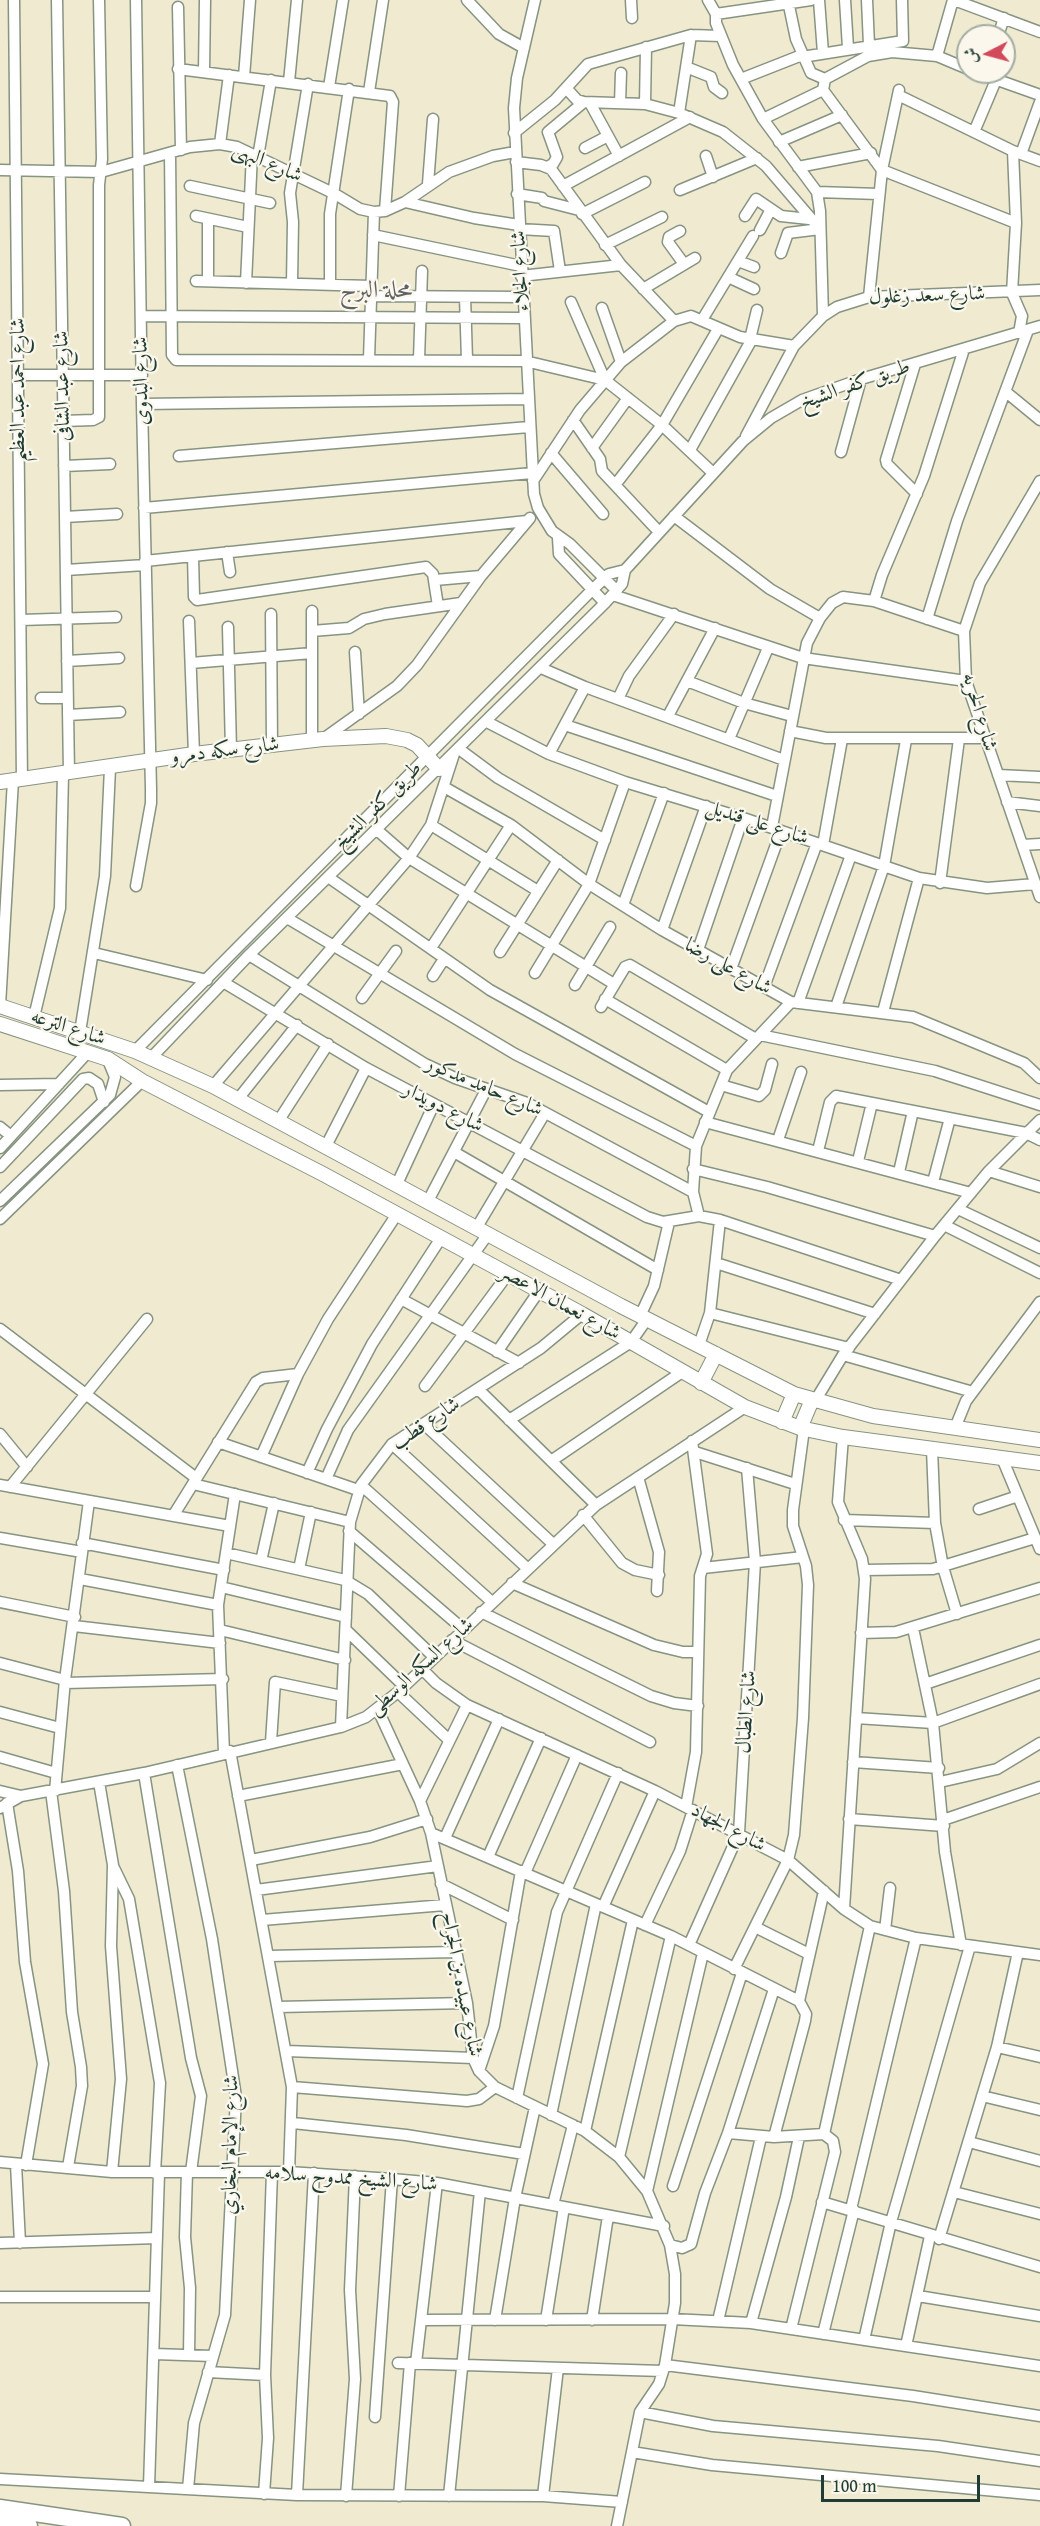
<!DOCTYPE html>
<html>
<head>
<meta charset="utf-8">
<style>
	body { margin:0 }
	#map { position:relative; width:1040px; height:2526px; overflow:hidden; background:#efead0; font-family:"Gentium Book Plus",Amiri,serif }
	canvas { display:block }
	.north { position:absolute; left:956px; top:24px; width:60px; height:60px; box-sizing:border-box; background:#fbf7ec; border:2px solid #a3ada2; border-radius:50%; rotate:264deg; font-size:16px; font-weight:700; line-height:24px; text-align:center; color:#1f3d34 }
	.north::after { content:''; display:block; margin:auto; width:21px; height:27px; background:#d1495b; clip-path:polygon(50% 0,100% 100%,50% 72%,0 100%) }
	.scale { position:absolute; left:821px; top:2475px; width:159px; height:27px; box-sizing:border-box; border:3px solid #1f3d34; border-top:0; padding-left:8px; font-size:18px; line-height:21px; white-space:nowrap; color:#1f3d34; -webkit-text-stroke:4px #fbf7ec; paint-order:stroke }
</style>
</head>
<body>
<div id="map">
<canvas width="1040" height="2526"></canvas>
<div class="north">ش</div>
<div class="scale">100 m</div>
</div>
<script>
const context = document.querySelector('canvas').getContext('2d');
context.lineJoin = 'round';
function poly(rows) {
  const path = new Path2D();
  for (const r of rows) {
    path.moveTo(r[0], r[1]);
    for (let i = 2; i < r.length; i += 2) path.lineTo(r[i], r[i + 1]);
  }
  return path;
}
function stroke(path, color, width, dash) {
  context.strokeStyle = color;
  context.lineWidth = width;
  context.lineCap = dash ? 'butt' : 'round';
  context.setLineDash(dash || []);
  context.stroke(path);
}
function write(font, color, halo, rows, align = 'center') {
  context.font = font + ' "Gentium Book Plus",Amiri,serif';
  context.lineWidth = 4.5;
  context.setLineDash([]);
  context.textBaseline = 'middle';
  context.strokeStyle = halo;
  context.fillStyle = color;
  for (const [text, x, y, turn = 0] of rows) {
    context.save();
    context.translate(x, y);
    context.rotate((+turn || 0) * Math.PI / 180);
    context.textAlign = isNaN(turn) ? turn : align;
    if (halo) context.strokeText(text, 0, 0);
    context.fillText(text, 0, 0);
    context.restore();
  }
}
const minor = poly([
	[14,0,22,779],
	[57,0,69,773],
	[467,0,499,34,524,48],
	[535,0,517,78,514,108,534,494,538,508,552,531,570,544,617,591],
	[631,0,632,18],
	[708,0,716,14,716,23,733,65,763,119,817,192,820,211,823,316],
	[819,0,823,53],
	[845,0,848,48],
	[867,0,869,45],
	[954,0,1040,32],
	[788,1,796,39,811,73,825,79,823,90,882,170,869,297],
	[178,7,181,150],
	[716,14,811,0],
	[998,36,1004,18],
	[937,56,953,0],
	[802,57,903,41,902,0],
	[686,67,711,77,714,87,722,93],
	[178,69,390,96,393,102,385,211],
	[204,72,205,0],
	[975,72,1040,95],
	[244,77,250,0],
	[741,79,802,55],
	[825,79,868,56,892,52,937,56,968,69],
	[289,82,297,0],
	[329,87,343,0],
	[566,88,577,100,584,102,645,104,679,113,723,132,766,166,820,229],
	[899,90,882,170,1016,223],
	[369,92,383,0],
	[898,95,1013,151,1040,161],
	[590,103,619,156],
	[620,103,621,73],
	[645,104,646,47],
	[679,113,691,35],
	[763,119,823,90],
	[974,132,996,80],
	[514,133,555,100,588,64,691,35,721,36],
	[779,142,842,115],
	[220,144,229,75],
	[585,148,608,136],
	[1013,151,1016,223,1012,293,1022,316,1019,333],
	[170,153,172,355,176,360,525,361,605,380,662,425,713,473],
	[1021,154,1040,102],
	[706,156,713,177],
	[258,157,271,80],
	[516,162,541,165,551,169,621,265,674,321],
	[547,167,553,164,557,157,548,132,584,102],
	[798,167,871,153],
	[0,170,101,172,190,147,220,144,237,147,335,194,360,209,374,212,385,211,405,202,449,172,493,156,515,152],
	[428,184,433,119],
	[190,186,270,203],
	[563,186,690,117],
	[680,190,757,158],
	[817,192,879,194],
	[517,194,542,198,544,201,579,210],
	[405,202,474,218,519,225],
	[582,214,645,182],
	[196,216,248,227],
	[745,216,756,199,781,216,809,219],
	[519,229,554,231,560,271],
	[760,230,770,211],
	[680,231,669,237,668,242,684,264],
	[373,235,521,266],
	[605,245,662,217],
	[781,253,788,233,820,229],
	[738,261,754,267],
	[521,276,621,265],
	[728,277,754,289],
	[196,281,371,286],
	[208,281,208,219],
	[246,283,252,154],
	[292,283,293,222,290,193,308,84],
	[330,284,330,214,349,89],
	[643,289,695,258],
	[371,296,522,297],
	[465,297,467,360],
	[571,302,605,380],
	[602,308,621,362],
	[141,316,524,318],
	[702,320,753,236],
	[750,339,757,310],
	[369,359,374,212],
	[419,359,422,271],
	[915,364,886,460,887,464,917,494],
	[19,375,142,375],
	[1006,392,1040,420],
	[142,404,527,399],
	[573,420,600,459,602,471,659,532],
	[63,421,93,420,99,417,99,185,102,159,99,0],
	[746,436,794,346,823,316,837,307,869,297,1040,290],
	[592,448,628,398],
	[690,450,752,339],
	[841,452,861,379],
	[551,453,603,514],
	[179,456,529,427],
	[64,466,110,464],
	[533,481,580,410,621,362,674,321,691,316,740,337,794,346],
	[1040,481,980,583,964,631,966,681,1040,897],
	[615,485,662,425,718,329],
	[144,508,532,473],
	[674,516,770,589,820,618],
	[65,517,117,514],
	[558,538,559,554,605,603],
	[227,552,230,572],
	[193,556,194,597,197,600,426,567,433,574,438,606],
	[145,561,527,521],
	[66,570,145,565],
	[435,580,481,576],
	[613,595,803,658,966,681],
	[874,601,882,575,924,476,964,349],
	[271,614,272,745],
	[927,619,957,521,1028,330],
	[21,620,116,617],
	[189,621,194,754],
	[228,627,231,750],
	[312,631,349,628,364,619,385,614,461,603],
	[355,652,359,714],
	[67,661,119,658],
	[191,663,312,653],
	[541,668,585,687,784,760],
	[687,681,744,703,792,716],
	[41,698,67,698],
	[618,699,629,676,674,614],
	[68,715,120,712],
	[668,716,715,628],
	[487,722,549,754,625,782,743,818,919,878,987,888,1035,884],
	[565,725,777,796],
	[790,731,826,738,985,738],
	[323,739,397,686,417,665,481,576,530,518],
	[729,739,768,648],
	[312,741,312,611],
	[459,749,498,778,605,840],
	[549,754,585,687],
	[998,775,1040,777],
	[444,787,511,825,589,884,662,930,791,1002,913,1017,1024,1063,1040,1078],
	[1007,802,1040,806],
	[431,825,538,891],
	[772,827,807,643,820,618,832,603,843,597,874,601,964,631],
	[377,830,409,858,614,984],
	[823,845,842,739],
	[1022,845,1040,844],
	[328,877,490,990,709,1112],
	[940,883,959,739],
	[136,886,151,803,151,789,142,404,136,0],
	[623,905,664,793],
	[287,918,515,1054,696,1146],
	[662,930,706,806],
	[431,948,511,825],
	[698,950,743,818],
	[500,952,558,860],
	[94,953,207,980],
	[249,955,425,1064,455,1078,527,1103,693,1192],
	[731,969,781,831],
	[535,973,589,884,625,782],
	[433,976,444,959],
	[223,982,366,1068,647,1217,663,1222,699,1216,720,1220,901,1280],
	[575,985,610,927],
	[764,987,817,843],
	[362,998,396,951],
	[605,999,727,1070],
	[798,1003,851,855],
	[0,1006,13,780],
	[601,1007,625,967,630,965,756,1039],
	[836,1007,884,866,906,740],
	[883,1012,919,878],
	[34,1017,60,908,63,774],
	[80,1032,105,876,110,768],
	[760,1035,935,1071,1040,1105],
	[135,1051,592,590,609,574,625,570],
	[151,1058,249,955,605,603,622,584,625,570,743,441,771,418,802,400,861,379,1040,326],
	[0,1085,59,1084],
	[721,1085,759,1096,765,1090,772,1064],
	[213,1086,409,858,431,825,454,754],
	[238,1099,297,1025],
	[279,1120,328,1044],
	[705,1122,971,1193],
	[0,1127,11,1136],
	[778,1140,801,1072],
	[326,1146,366,1068],
	[0,1148,88,1052],
	[818,1151,830,1102,836,1096,1026,1133,1040,1140],
	[454,1152,658,1270],
	[858,1161,872,1103],
	[0,1167,83,1079,89,1078,98,1084,104,1102],
	[693,1169,767,1187,935,1236],
	[989,1171,1040,1187],
	[899,1172,913,1111],
	[933,1182,950,1118],
	[397,1184,434,1104],
	[0,1201,110,1095,115,1077,108,1060],
	[428,1201,486,1090],
	[958,1209,1040,1248],
	[699,1216,693,1192,696,1146,727,1070,791,1002],
	[0,1219,142,1081],
	[944,1225,1040,1273],
	[477,1227,545,1113],
	[716,1263,875,1314],
	[401,1299,519,1363],
	[710,1313,849,1348],
	[640,1316,654,1286,669,1222],
	[0,1329,196,1478],
	[699,1345,710,1313,720,1220],
	[497,1352,539,1291],
	[843,1355,973,1392],
	[425,1386,508,1274],
	[478,1389,596,1505],
	[815,1401,843,1355,935,1236,989,1171,1040,1120],
	[509,1420,631,1342,647,1319],
	[424,1424,553,1544],
	[955,1428,966,1401,1040,1302],
	[0,1434,27,1467],
	[843,1437,838,1502,862,1559,865,1579,844,1909],
	[218,1442,358,1490],
	[392,1444,527,1568],
	[932,1449,935,1523,943,1567,957,1614],
	[695,1452,795,1484],
	[261,1457,298,1374,328,1319,397,1214],
	[1002,1458,1040,1549],
	[551,1461,682,1372],
	[307,1473,327,1429,372,1344,441,1238],
	[638,1477,659,1552,657,1591],
	[326,1479,348,1430,488,1234],
	[193,1484,350,1522],
	[0,1485,230,1526],
	[361,1485,492,1602],
	[10,1487,147,1319],
	[979,1509,1018,1496],
	[583,1515,622,1563,635,1570,659,1575],
	[173,1516,256,1382,263,1378,298,1374],
	[844,1520,935,1523],
	[349,1531,463,1629],
	[0,1538,82,1552],
	[82,1543,224,1570],
	[226,1553,345,1580,368,1594,434,1657],
	[261,1561,274,1503],
	[703,1568,803,1557],
	[299,1569,311,1512],
	[864,1570,933,1569,1035,1538],
	[80,1579,218,1605],
	[512,1583,654,1645,683,1652,698,1652],
	[221,1587,346,1617],
	[0,1602,75,1617],
	[481,1612,651,1696,674,1703,698,1706],
	[74,1626,220,1643],
	[913,1628,933,1723,945,1852,961,1945],
	[220,1630,345,1660],
	[346,1630,404,1686],
	[861,1633,896,1632,1040,1588],
	[452,1640,650,1742],
	[0,1663,65,1680],
	[422,1669,436,1683,467,1705,655,1791,788,1860,844,1909,870,1926,916,1938,1040,1955],
	[65,1683,223,1679],
	[925,1684,1040,1645],
	[398,1692,449,1740],
	[378,1710,420,1801,431,1833,467,2003,473,2058,479,2071,495,2087,585,2131,619,2157,647,2191,670,2245,675,2274,675,2303,665,2365,659,2384,640,2412,617,2526],
	[0,1712,60,1728],
	[856,1718,933,1723,1040,1684],
	[341,1727,350,1522,361,1485,392,1444,541,1348,582,1314],
	[271,1742,275,1682,342,1696],
	[230,1751,292,2087,289,2172],
	[224,1753,218,1605,235,1494],
	[0,1757,56,1773],
	[853,1762,939,1768],
	[177,1765,212,1939,236,2097,225,2315,194,2423,188,2489],
	[144,1773,191,2058,201,2096,191,2172],
	[99,1782,113,1865,111,1946,121,2079,112,2172],
	[940,1782,997,1769,1040,1743],
	[0,1791,21,1796],
	[51,1791,64,1891,72,2012,81,2067,82,2086,68,2167],
	[55,1791,65,1680,89,1501],
	[238,1796,403,1764],
	[420,1801,467,1705],
	[7,1803,18,1871,25,1962,43,2064,26,2165],
	[686,1807,696,1752,700,1576,707,1554,692,1441],
	[0,1808,21,1796,144,1773,341,1727,366,1717,398,1692,596,1505,745,1407],
	[849,1819,944,1826],
	[943,1820,1040,1787],
	[431,1833,671,1936,799,2001,806,2014,805,2021,774,2137],
	[445,1838,499,1719],
	[488,1857,541,1738],
	[251,1860,370,1837,427,1819],
	[114,1868,129,1899,160,2083,155,2173],
	[525,1873,577,1755],
	[441,1884,513,1920],
	[256,1890,438,1866],
	[603,1907,655,1791],
	[262,1920,445,1905],
	[645,1925,680,1851,693,1810],
	[755,1927,809,1954],
	[885,1930,890,1888],
	[689,1945,739,1833,755,1562,747,1468],
	[269,1956,456,1952],
	[734,1969,788,1860,794,1835,803,1718,808,1585,806,1566,793,1526,793,1510,804,1429],
	[799,2001,824,1891],
	[278,2007,467,2003],
	[997,2047,1040,2057],
	[287,2051,473,2058],
	[479,2071,494,2026,521,1871],
	[292,2087,467,2101,479,2099,495,2087],
	[982,2096,1040,2110],
	[517,2098,557,1912,618,1773],
	[551,2115,596,1904],
	[293,2123,406,2135,524,2154],
	[585,2131,633,1920],
	[728,2133,774,2137,824,2134],
	[824,2134,870,1926],
	[969,2142,1040,2161],
	[619,2157,671,1936],
	[0,2162,112,2172,289,2172,392,2179,437,2183,664,2226],
	[16,2164,20,2243],
	[187,2172,185,2237,190,2288,189,2355],
	[673,2186,742,1973],
	[647,2191,703,1953],
	[954,2192,1040,2214],
	[822,2202,1040,2267],
	[553,2205,573,2125],
	[851,2209,916,1938],
	[939,2239,997,2047,1018,1952],
	[0,2243,157,2238],
	[670,2245,682,2248,691,2244,705,2193,728,2133,774,1989],
	[918,2296,1040,2316],
	[0,2297,155,2297],
	[421,2320,672,2319,751,2323,1040,2366],
	[495,2320,515,2198,535,2107],
	[546,2320,564,2207],
	[592,2320,608,2216],
	[718,2321,761,2137],
	[751,2323,786,2197,799,2137],
	[791,2329,835,2152,833,2141,824,2134],
	[823,2334,854,2210],
	[864,2340,891,2222,970,1946],
	[906,2346,930,2236],
	[154,2354,213,2356],
	[398,2363,663,2371],
	[416,2363,437,2183],
	[665,2365,913,2396,1040,2416],
	[208,2372,265,2375],
	[640,2412,713,2426,938,2446,1040,2461],
	[375,2417,392,2179],
	[632,2452,712,2465,1040,2495],
	[0,2479,297,2495,543,2496,622,2502],
	[149,2487,159,2173],
	[264,2494,268,2438,265,2375,272,2172],
	[297,2495,314,2173],
	[346,2496,355,2379,350,2290,355,2176],
	[399,2496,410,2363],
	[449,2496,480,2191],
	[543,2496,558,2368]
]);
const major = poly([
	[0,782,194,754,323,739,386,736,407,740,417,745,439,769],
	[0,1006,135,1051,213,1086,621,1306,794,1394,873,1416,1040,1440],
	[0,1024,108,1059,142,1081,323,1174,582,1314,745,1407,800,1428,843,1437,1040,1463],
	[701,1383,716,1354],
	[782,1422,794,1394],
	[800,1428,812,1400]
]);
const highway = poly([
	[0,2508,122,2526],
	[0,2522,29,2526]
]);
stroke(minor, '#879482', 13);
stroke(major, '#879482', 16);
stroke(highway, '#879482', 19);
stroke(minor, '#fff', 10);
stroke(major, '#fff', 14);
stroke(highway, '#fff', 16);
write('21px', '#1f3d34', '#fbf7ec', [
	["شارع البهى",267,163,23],
	["شارع الجلاء",521,271,-93],
	["شارع سعد زغلول",927,296,-2],
	["شارع البدوى",142,381,-91],
	["طريق كفر الشيخ",855,385,-19],
	["شارع عبد الشافى",63,386,-91],
	["شارع احمد عبد العظيم",19,390,-90],
	["شارع الحريه",979,712,74],
	["شارع سكه دمرو",225,751,-7],
	["طريق كفر الشيخ",378,806,-45],
	["شارع على قنديل",757,823,18],
	["شارع على رضا",728,967,29],
	["شارع الترعه",68,1028,18],
	["شارع حامد مدكور",484,1087,23],
	["شارع دويدار",443,1108,27],
	["شارع نعمان الاعصر",560,1303,29],
	["شارع قطب",426,1424,-34],
	["شارع السكه الوسطى",421,1667,-42],
	["شارع الطبال",747,1712,-86],
	["شارع الجهاد",728,1828,28],
	["شارع عبيده بن الجراح",461,1984,79],
	["شارع الإمام البخاري",231,2145,-89],
	["شارع الشيخ ممدوح سلامه",351,2179,4]
]);
write('24px', '#5f6264', '#fbf7ec', [
	["محلة البرج",376,291]
]);
</script>
</body>
</html>
